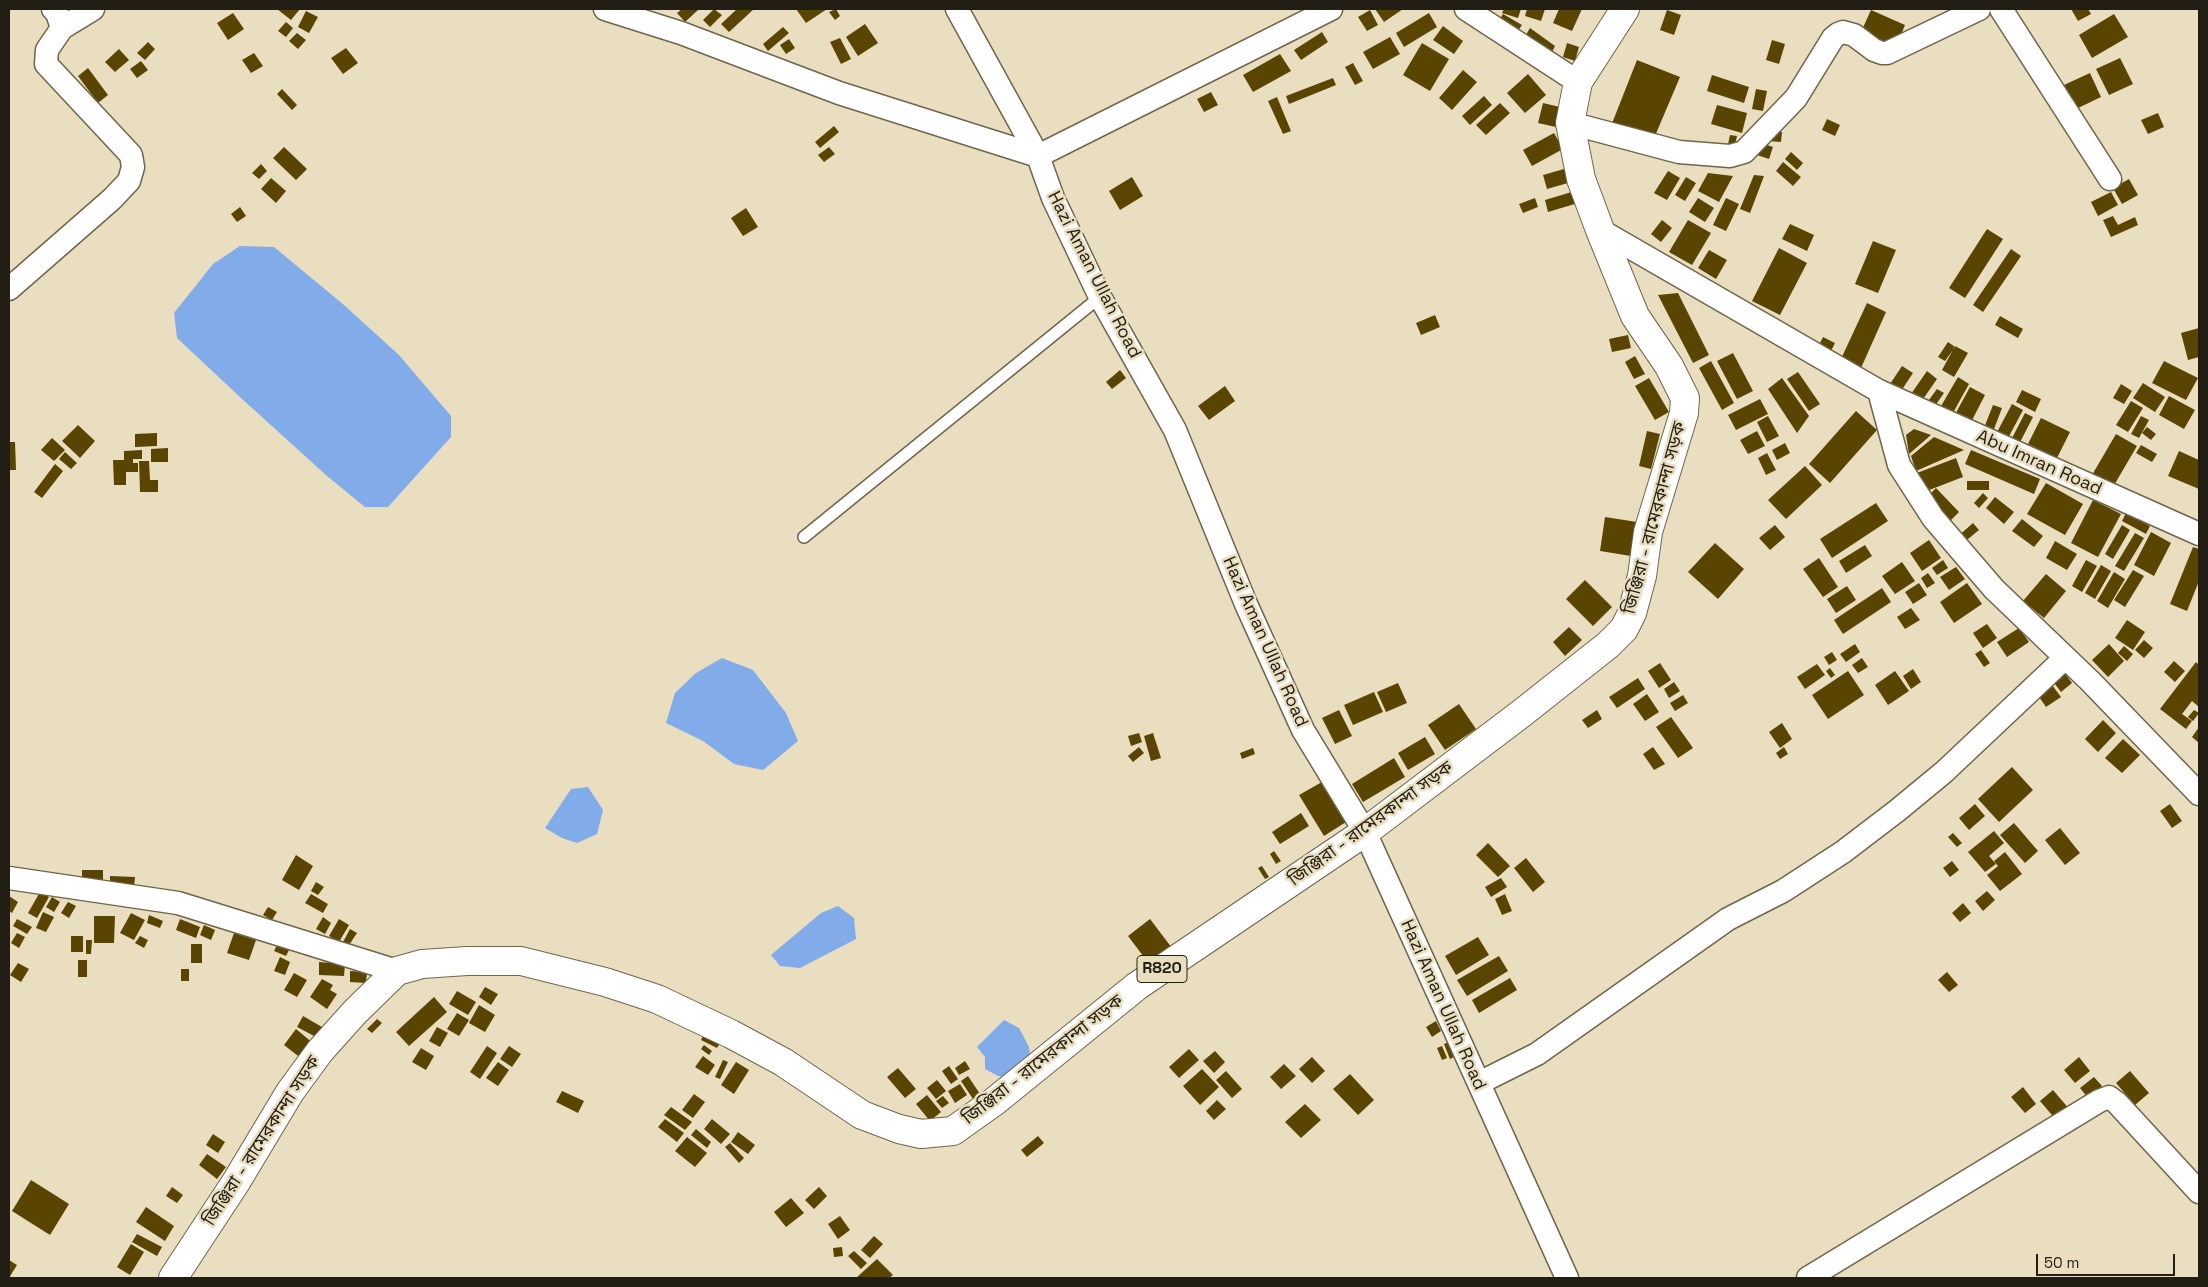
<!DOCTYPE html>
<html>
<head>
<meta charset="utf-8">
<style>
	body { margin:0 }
	#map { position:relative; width:2208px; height:1287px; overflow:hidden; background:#eadec1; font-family:"Space Grotesk",sans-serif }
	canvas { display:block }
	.frame { position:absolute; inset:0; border:10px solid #231e13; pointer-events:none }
	.scale { position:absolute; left:2036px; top:1254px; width:139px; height:22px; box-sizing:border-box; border:2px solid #231e13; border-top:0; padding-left:6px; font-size:15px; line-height:18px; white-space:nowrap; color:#231e13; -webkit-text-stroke:4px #eadec1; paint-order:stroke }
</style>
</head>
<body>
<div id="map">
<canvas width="2208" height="1287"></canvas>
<div class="frame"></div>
<div class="scale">50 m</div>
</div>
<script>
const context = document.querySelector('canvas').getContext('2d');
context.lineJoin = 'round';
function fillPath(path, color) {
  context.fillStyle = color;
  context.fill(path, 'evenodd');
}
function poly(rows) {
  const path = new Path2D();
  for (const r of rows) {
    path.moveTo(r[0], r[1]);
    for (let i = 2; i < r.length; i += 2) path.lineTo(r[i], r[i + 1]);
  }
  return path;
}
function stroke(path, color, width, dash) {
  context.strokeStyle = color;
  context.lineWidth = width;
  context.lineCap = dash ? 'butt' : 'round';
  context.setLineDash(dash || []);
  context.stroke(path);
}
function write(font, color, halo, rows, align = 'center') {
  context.font = font + ' "Space Grotesk","Noto Sans Bengali",sans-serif';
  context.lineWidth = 5;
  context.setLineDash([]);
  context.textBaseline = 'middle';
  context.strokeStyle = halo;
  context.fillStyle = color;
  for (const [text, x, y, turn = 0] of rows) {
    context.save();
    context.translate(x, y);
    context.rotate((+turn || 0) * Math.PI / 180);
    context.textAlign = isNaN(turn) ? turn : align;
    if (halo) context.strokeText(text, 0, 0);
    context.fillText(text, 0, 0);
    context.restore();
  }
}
fillPath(poly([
	[240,246,274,247,344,305,399,355,451,416,451,437,388,507,365,507,327,476,241,398,177,338,174,313,213,264],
	[722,658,753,670,786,713,798,741,763,770,734,764,703,741,666,723,675,693,696,673],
	[588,787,603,810,597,834,577,843,562,838,545,828,571,789],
	[838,906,854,918,856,939,800,968,780,966,771,955,821,913],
	[1004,1020,1019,1028,1029,1047,1031,1064,1014,1080,998,1076,985,1069,985,1057,977,1047]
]), '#82abea');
fillPath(poly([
	[277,9,300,9,291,20],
	[682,9,696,9,698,10,685,22,677,13],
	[714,9,722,15,710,27,703,20],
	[737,9,754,9,729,32,721,24],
	[796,9,827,9,806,23],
	[836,9,840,16,835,20,829,12],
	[1375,9,1403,9,1384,22],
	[1504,9,1521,9,1518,18,1502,13],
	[1527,9,1545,9,1541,21,1525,16],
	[1559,9,1582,9,1572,31,1553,23],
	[2071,9,2088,9,2091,14,2078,21],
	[1370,10,1378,25,1367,31,1358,17],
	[1667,10,1681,15,1674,35,1660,30],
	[1871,10,1905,25,1896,47,1861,32],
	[306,11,318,17,309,33,298,27],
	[233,13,244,29,228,40,217,23],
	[1429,13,1437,27,1404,47,1396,33],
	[1503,14,1522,25,1515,35,1496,25],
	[2114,14,2128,37,2092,58,2079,35],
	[286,22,293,28,286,37,278,31],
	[865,24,878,43,858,56,846,37],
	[1443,26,1463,41,1454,54,1433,40],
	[783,27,789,33,768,51,763,44],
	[1530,28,1555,46,1550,56,1523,40],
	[1322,32,1328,42,1301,60,1294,50],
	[297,33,306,40,298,49,289,41],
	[1390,37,1400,54,1373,69,1363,52],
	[840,38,851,59,841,64,830,42],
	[789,39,795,48,786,54,780,45],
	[1772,40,1785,44,1779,64,1766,60],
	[148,42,155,49,145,60,137,53],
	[1422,43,1449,59,1430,91,1403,75],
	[1567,43,1579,47,1575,61,1563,57],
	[346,48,358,63,343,74,331,58],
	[119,49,129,60,115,72,105,62],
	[254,53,263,66,251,73,242,60],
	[1280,54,1291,71,1253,92,1243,75],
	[2120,58,2133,84,2109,95,2096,69],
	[1637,60,1680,77,1652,143,1611,126],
	[141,61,148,70,137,78,130,69],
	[1353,63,1363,81,1355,85,1345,67],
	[88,68,108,95,98,103,78,76],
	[1463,70,1477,82,1452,110,1439,98],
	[2090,73,2101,97,2076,109,2064,85],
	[1528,74,1546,95,1525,113,1507,93],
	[1712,75,1749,87,1744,103,1707,91],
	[1333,78,1336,85,1289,104,1286,96],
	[282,89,297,105,292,110,277,94],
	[1756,89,1767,91,1763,111,1752,109],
	[1211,92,1218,105,1204,112,1197,99],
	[1484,96,1492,105,1470,125,1462,116],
	[1277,97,1291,131,1283,134,1268,101],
	[1500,103,1510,113,1486,135,1476,125],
	[1543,103,1560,107,1556,127,1538,123],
	[1717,105,1747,113,1742,133,1711,124],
	[2158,113,2164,127,2148,134,2141,120],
	[1827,119,1840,125,1835,136,1822,130],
	[834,126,839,132,820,148,815,142],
	[1769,131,1782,132,1781,142,1768,141],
	[1554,133,1563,149,1532,166,1523,150],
	[1730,135,1737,136,1734,150,1727,149],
	[1761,143,1773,147,1769,159,1757,155],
	[284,147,307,169,296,180,273,158],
	[829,147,835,154,824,162,818,155],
	[1791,152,1803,163,1797,170,1785,159],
	[1783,162,1801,177,1793,186,1776,171],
	[261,164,267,171,259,179,252,173],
	[1571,167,1575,181,1547,189,1543,175],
	[1668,171,1680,178,1667,200,1654,193],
	[1708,173,1733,176,1719,202,1698,191],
	[1754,175,1764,176,1750,213,1740,209],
	[1132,177,1143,196,1120,210,1109,191],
	[1686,177,1696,183,1685,201,1675,195],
	[271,178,286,191,276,203,261,189],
	[2129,179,2138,195,2122,204,2113,188],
	[1575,191,1578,203,1548,212,1545,200],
	[2111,192,2118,205,2098,216,2091,202],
	[1535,198,1538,207,1523,213,1519,204],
	[1698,198,1714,208,1705,222,1689,212],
	[1726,198,1739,204,1726,231,1713,225],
	[240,207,246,216,237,222,231,214],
	[746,208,758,227,743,236,731,218],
	[2113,216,2118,225,2135,217,2138,225,2111,237,2103,220],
	[1662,220,1672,228,1661,242,1651,234],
	[1688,220,1711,233,1692,265,1669,252],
	[1790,224,1814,235,1807,251,1782,239],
	[1987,229,2003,239,1965,298,1949,288],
	[1873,241,1896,250,1878,293,1855,284],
	[1779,248,1807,263,1780,315,1752,301],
	[2011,249,2021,256,1983,312,1973,305],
	[1709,250,1727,260,1716,279,1698,268],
	[1678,293,1709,355,1693,363,1658,295],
	[1867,303,1886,312,1861,368,1841,359],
	[1435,315,1440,327,1421,335,1416,323],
	[2000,316,2023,329,2018,338,1995,325],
	[2199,328,2199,357,2188,360,2181,333],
	[1628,335,1631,348,1612,352,1609,339],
	[1823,337,1835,343,1829,355,1817,349],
	[1948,342,1955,347,1945,361,1938,357],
	[1955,346,1968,353,1954,377,1942,370],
	[1733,353,1753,391,1737,399,1717,361],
	[1635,356,1645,374,1634,379,1625,362],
	[1711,361,1734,403,1722,410,1699,368],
	[2164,361,2198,378,2186,400,2152,383],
	[1902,366,1913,373,1899,394,1888,387],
	[1120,370,1126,378,1112,389,1106,382],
	[1927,371,1937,379,1921,402,1911,394],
	[1798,372,1820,404,1809,411,1787,379],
	[1958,377,1969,384,1949,420,1937,413],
	[1649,378,1669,412,1655,420,1635,386],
	[1782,378,1809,416,1797,433,1768,389],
	[2143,383,2165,397,2155,412,2133,398],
	[2121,384,2132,391,2124,404,2113,398],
	[1225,386,1235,401,1209,420,1198,406],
	[1970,387,1985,395,1968,428,1952,420],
	[1937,389,1944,393,1930,413,1923,408],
	[2022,390,2041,399,2035,412,2016,402],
	[2169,396,2195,410,2184,429,2159,415],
	[1760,399,1768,414,1736,430,1728,415],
	[2131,401,2143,408,2128,432,2116,425],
	[2012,404,2023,410,2007,440,1996,434],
	[1993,405,2002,408,1991,437,1982,433],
	[1856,411,1877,430,1830,483,1809,464],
	[2025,413,2033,417,2018,446,2010,442],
	[1768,416,1779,436,1767,442,1757,422],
	[2141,416,2149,420,2139,438,2131,434],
	[2041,418,2070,432,2057,458,2028,444],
	[78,425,95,441,80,458,62,441],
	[2147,427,2156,434,2151,440,2142,433],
	[1914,429,1931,435,1909,454,1906,435],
	[1647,431,1660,434,1651,469,1639,466],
	[1757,431,1765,446,1748,454,1740,440],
	[157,433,157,446,135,447,135,434],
	[2116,434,2137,446,2113,487,2092,475],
	[1934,437,1964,450,1916,471,1911,456],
	[52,438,65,450,54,461,41,450],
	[9,442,15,442,16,470,9,470],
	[1785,443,1790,453,1777,460,1772,450],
	[2141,445,2157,454,2152,462,2136,453],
	[168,448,168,462,151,462,151,449],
	[142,450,142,459,133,459,133,463,138,463,138,472,126,472,126,485,114,485,113,460,124,460,124,451],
	[1971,450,2040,479,2034,494,1965,464],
	[2179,451,2199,460,2199,489,2168,476],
	[65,452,77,463,71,469,59,459],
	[1767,453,1776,470,1766,475,1758,458],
	[1956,458,1963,477,1924,492,1917,473],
	[139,461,149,461,150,480,158,480,158,492,140,492],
	[55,464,63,471,42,498,34,492],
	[1805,466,1822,485,1786,519,1768,500],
	[1967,481,1989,481,1989,490,1967,490],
	[2046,483,2083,504,2065,535,2027,514],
	[1936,488,1959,512,1950,521,1926,498],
	[1983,493,1988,498,1979,508,1974,503],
	[1995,497,2014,512,2004,524,1986,508],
	[2093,500,2121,514,2098,557,2071,543],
	[1876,503,1888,521,1832,558,1820,539],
	[2126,513,2150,526,2146,534,2122,521],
	[1605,517,1637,522,1631,556,1600,551],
	[2022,519,2043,536,2034,547,2012,531],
	[1973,523,1979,530,1962,544,1956,538],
	[1775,525,1785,537,1770,550,1759,538],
	[2122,525,2130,530,2113,559,2105,554],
	[2151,532,2171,543,2154,576,2134,565],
	[2135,533,2144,538,2124,571,2115,566],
	[1929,540,1941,558,1922,571,1910,553],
	[2055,541,2077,554,2067,570,2046,558],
	[1715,543,1744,569,1718,599,1688,572],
	[1865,545,1872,556,1846,573,1839,561],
	[2193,547,2199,549,2199,581,2187,611,2170,604],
	[1819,558,1838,587,1823,597,1803,569],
	[1943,560,1948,568,1937,575,1932,568],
	[2086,560,2097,566,2082,592,2072,586],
	[1902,562,1915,581,1895,594,1882,576],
	[2101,565,2111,571,2095,599,2085,593],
	[1956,567,1965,579,1949,590,1940,577],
	[2133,570,2144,576,2125,607,2114,600],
	[2114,572,2125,579,2108,608,2097,601],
	[1928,573,1935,583,1927,588,1921,578],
	[2046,574,2066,591,2044,618,2023,601],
	[1585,580,1612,607,1593,626,1566,599],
	[1919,583,1927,595,1913,604,1905,592],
	[1967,583,1982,604,1954,623,1940,602],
	[1847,586,1856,600,1836,613,1827,599],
	[1882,588,1891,602,1843,634,1834,620],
	[1911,608,1920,620,1905,629,1897,617],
	[2127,620,2145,632,2133,650,2115,638],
	[1987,624,1997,638,1983,648,1973,633],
	[1569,627,1582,640,1565,656,1553,642],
	[2019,628,2029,642,2007,657,1997,642],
	[2144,640,2153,648,2144,658,2135,650],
	[1855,644,1860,652,1846,662,1840,654],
	[2109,644,2124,661,2108,677,2092,660],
	[2124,646,2133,654,2127,661,2118,653],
	[1981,650,1990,663,1984,667,1975,654],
	[1832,652,1837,660,1829,665,1824,657],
	[1862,658,1868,667,1858,673,1852,665],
	[2174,661,2185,671,2175,682,2164,672],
	[2196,662,2199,665,2199,707,2192,701,2182,714,2192,721,2186,729,2160,709],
	[1660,663,1671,680,1659,688,1648,671],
	[1817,664,1825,675,1805,689,1797,677],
	[1830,668,1835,675,1831,678,1826,671],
	[1913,669,1921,682,1911,689,1903,676],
	[1848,671,1864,695,1828,719,1812,695],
	[1895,671,1909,691,1888,705,1875,685],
	[2063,671,2072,683,2061,692,2052,680],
	[1638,678,1645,689,1617,708,1609,697],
	[2049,681,2061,697,2046,707,2035,691],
	[1674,682,1680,691,1669,698,1664,689],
	[1398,683,1407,703,1386,712,1377,692],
	[1374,692,1383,712,1353,725,1344,705],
	[1647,694,1659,712,1645,721,1633,704],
	[1683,695,1688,703,1675,711,1670,703],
	[1459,704,1476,729,1445,750,1428,725],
	[1339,710,1352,736,1335,744,1322,718],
	[1597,710,1602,719,1588,728,1582,720],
	[2194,710,2199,713,2193,721,2188,717],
	[1671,717,1693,748,1678,758,1656,727],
	[2103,720,2116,733,2098,752,2085,739],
	[1782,723,1792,739,1780,748,1769,732],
	[2199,727,2199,743,2192,737],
	[1139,733,1142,742,1131,746,1128,736],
	[1153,733,1161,758,1151,761,1144,736],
	[1425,737,1435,754,1408,770,1398,753],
	[2123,739,2140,755,2122,773,2105,758],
	[1139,747,1144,753,1133,762,1128,756],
	[1653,747,1665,764,1654,770,1643,754],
	[1784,747,1788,754,1780,759,1776,753],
	[1253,748,1255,754,1242,759,1240,753],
	[1394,758,1405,777,1363,802,1352,784],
	[2012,767,2033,790,1999,822,1978,799],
	[1322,782,1346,822,1324,836,1299,795],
	[1975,804,1985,816,1969,830,1959,818],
	[2170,804,2182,821,2172,828,2160,811],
	[1301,813,1309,826,1280,844,1272,832],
	[2014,823,2038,851,2025,863,2000,835],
	[2060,828,2080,853,2065,865,2045,840],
	[1994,831,2004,843,1989,856,1996,864,1985,872,1968,852],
	[1953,833,1962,843,1957,847,1948,837],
	[1488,843,1510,866,1498,877,1476,855],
	[1274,851,1281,861,1276,864,1270,854],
	[2005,852,2022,874,2000,891,1987,875,1998,866,1994,861],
	[296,855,313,866,299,890,282,880],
	[1526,858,1545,882,1533,892,1514,868],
	[1952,861,1959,870,1950,877,1943,868],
	[1262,866,1269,877,1265,879,1258,868],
	[82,870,103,870,103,889,92,889,91,878,82,878],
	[110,876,135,877,134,887,110,886],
	[1501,878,1507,887,1491,897,1485,887],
	[316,882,324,887,318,895,311,891],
	[1987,891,1995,900,1983,911,1975,901],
	[40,892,49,897,37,918,28,913],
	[311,894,328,904,323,913,305,903],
	[1505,894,1512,911,1502,915,1495,899],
	[9,896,18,902,12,913,9,911],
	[52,897,60,902,54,912,46,907],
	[68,902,76,906,69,918,61,913],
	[1963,903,1971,913,1960,922,1952,913],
	[268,907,277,912,272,920,263,915],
	[43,912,54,917,46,932,36,928],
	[131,913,145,920,134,940,120,933],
	[149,915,163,921,160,928,147,923],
	[94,916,115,916,114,943,94,943],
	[323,917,331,923,325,934,316,929],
	[17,919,32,927,27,934,13,926],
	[180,919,200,927,196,938,176,930],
	[339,919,349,925,339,942,329,936],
	[1150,919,1172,948,1150,965,1128,936],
	[204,925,215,930,211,940,200,935],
	[350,929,357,933,349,945,343,942],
	[17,933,25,937,19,948,11,943],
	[234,933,256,940,249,960,227,953],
	[71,936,83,936,83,952,71,952],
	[140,936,148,940,144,948,135,943],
	[1478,937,1489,955,1456,975,1445,956],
	[86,940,92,940,91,954,86,954],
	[191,944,202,944,202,963,191,963],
	[277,945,289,950,286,956,274,951],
	[1499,956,1508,971,1467,996,1457,980],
	[280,957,290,962,285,975,274,971],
	[78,960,87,960,87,977,78,977],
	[319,962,345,964,344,976,319,975],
	[18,963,29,969,21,982,10,975],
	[181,969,189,969,189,981,181,981],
	[350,971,367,972,366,983,350,982],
	[1947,972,1958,985,1949,992,1938,980],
	[294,973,307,980,297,997,284,990],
	[1510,978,1517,990,1479,1013,1472,1000],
	[322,979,333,985,330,990,337,994,327,1009,310,997],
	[485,987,498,994,491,1005,479,997],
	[457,991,476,1002,468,1015,449,1004],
	[434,997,447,1012,409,1046,396,1032],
	[479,1005,495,1015,485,1032,469,1023],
	[457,1013,469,1020,459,1036,447,1029],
	[303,1016,322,1027,316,1037,297,1027],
	[377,1019,382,1023,372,1033,367,1029],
	[1436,1021,1441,1031,1432,1037,1426,1027],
	[437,1027,448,1033,440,1047,429,1041],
	[296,1029,314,1044,302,1059,284,1045],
	[704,1034,720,1043,717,1048,701,1040],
	[1451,1041,1458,1055,1450,1059,1444,1044],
	[704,1045,712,1051,709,1055,701,1049],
	[487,1046,497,1053,480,1079,470,1072],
	[509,1046,521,1054,512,1067,500,1059],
	[1442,1046,1447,1058,1442,1060,1437,1048],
	[421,1048,434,1056,426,1070,412,1062],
	[1189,1049,1199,1060,1179,1078,1169,1067],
	[1215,1051,1225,1062,1214,1073,1203,1061],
	[703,1056,715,1065,708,1075,695,1067],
	[1312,1057,1325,1071,1312,1083,1299,1069],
	[2079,1057,2090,1071,2075,1083,2064,1070],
	[723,1060,728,1062,720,1079,715,1077],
	[965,1061,970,1069,959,1075,955,1068],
	[498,1062,509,1070,498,1086,486,1078],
	[736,1062,749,1070,734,1094,721,1085],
	[1284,1064,1296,1076,1281,1089,1270,1077],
	[949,1066,958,1079,951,1084,942,1071],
	[898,1068,916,1089,905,1098,887,1077],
	[1202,1069,1219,1087,1200,1105,1183,1086],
	[1226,1071,1242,1089,1232,1098,1216,1080],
	[2130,1071,2149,1093,2135,1105,2116,1083],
	[1350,1074,1374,1100,1358,1115,1333,1089],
	[968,1076,980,1094,973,1099,961,1081],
	[2094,1077,2102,1086,2088,1098,2080,1088],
	[937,1080,946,1091,936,1099,927,1088],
	[960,1084,967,1095,955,1103,948,1091],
	[2023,1087,2036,1104,2025,1113,2011,1097],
	[2053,1090,2070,1110,2057,1121,2040,1101],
	[562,1091,584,1101,578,1113,556,1102],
	[694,1094,705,1102,693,1118,682,1110],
	[927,1095,941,1112,930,1121,916,1104],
	[943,1096,949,1103,942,1108,936,1101],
	[1217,1100,1226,1109,1214,1120,1206,1111],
	[1305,1104,1321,1120,1301,1138,1285,1122],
	[671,1107,692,1122,685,1130,664,1115],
	[665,1119,684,1133,677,1142,658,1127],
	[712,1119,730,1134,721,1144,704,1129],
	[696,1129,711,1142,707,1148,691,1135],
	[738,1132,755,1145,748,1154,731,1142],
	[213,1134,225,1142,218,1153,206,1145],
	[1038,1136,1044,1143,1027,1157,1021,1150],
	[687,1137,707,1153,695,1167,675,1151],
	[730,1143,744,1158,739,1163,725,1147],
	[207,1154,226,1167,217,1179,199,1165],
	[31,1180,69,1204,50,1235,12,1211],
	[172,1187,183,1195,177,1203,166,1196],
	[819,1187,827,1196,814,1209,805,1200],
	[791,1198,804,1213,786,1227,774,1212],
	[146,1207,174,1226,165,1241,136,1222],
	[840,1216,850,1230,838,1239,828,1224],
	[137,1234,162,1247,157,1256,132,1242],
	[874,1236,883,1244,870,1258,861,1250],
	[131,1244,144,1252,130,1275,117,1267],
	[842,1247,843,1256,834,1257,833,1248],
	[854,1251,867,1263,861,1269,848,1256],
	[877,1259,893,1275,889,1278,856,1278],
	[9,1260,17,1265,9,1278]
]), '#594400');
const service = poly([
	[804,537,1100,297]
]);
const minor = poly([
	[605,9,681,33,839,93,1038,156,1331,9],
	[957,9,1038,156,1053,198,1100,297,1175,430,1246,604,1303,730,1365,832,1567,1278],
	[1466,9,1578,82],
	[2001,9,2110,179],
	[62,28,93,9],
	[1570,123,1679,152,1730,156,1744,152,1796,98,1833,38,1838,34,1843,32,1854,35,1874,50,1882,53,1887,53,1979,9],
	[1600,230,1879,391,2199,534],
	[9,289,112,199,129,181,133,167,131,155,46,64,47,50,62,28,57,13,53,9],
	[1879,391,1899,465,1933,518,1994,589,2090,681,2199,794],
	[9,878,178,903,397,971],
	[1479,1083,1537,1054,1728,919,1783,891,1843,852,1898,810,1944,772,2065,658],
	[1808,1278,2099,1101,2109,1097,2117,1103,2199,1192]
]);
const primary = poly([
	[173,1278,236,1182,290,1092,320,1051,355,1012,397,971,422,964,467,961,521,961,605,982,657,999,731,1034,783,1062,862,1115,899,1129,921,1134,953,1131,995,1101,1137,986,1365,832,1522,713,1608,645,1624,629,1632,613,1642,576,1648,532,1684,413,1685,398,1669,366,1635,316,1600,230,1581,179,1570,123,1578,82,1625,9]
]);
stroke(service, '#6f654b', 14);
stroke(minor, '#6f654b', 25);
stroke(primary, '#6f654b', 30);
stroke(service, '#fff', 11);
stroke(minor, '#fff', 22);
stroke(primary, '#fff', 28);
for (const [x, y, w] of [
	[1162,969,50]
]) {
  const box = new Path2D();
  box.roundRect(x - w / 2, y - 13.5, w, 27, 4);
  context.fillStyle = '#eadec1';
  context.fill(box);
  stroke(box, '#231e13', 1);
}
write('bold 16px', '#231e13', null, [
	["R820",1162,969]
]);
write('18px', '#231e13', '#eadec1', [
	["Hazi Aman Ullah Road",1094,275,63],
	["Abu Imran Road",2039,463,24],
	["জিঞ্জিরা - রামেরকান্দা সড়ক",1655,518,-75],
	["Hazi Aman Ullah Road",1265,642,66],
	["জিঞ্জিরা - রামেরকান্দা সড়ক",1371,824,-36],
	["Hazi Aman Ullah Road",1443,1005,66],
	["জিঞ্জিরা - রামেরকান্দা সড়ক",1043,1060,-38],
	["জিঞ্জিরা - রামেরকান্দা সড়ক",262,1141,-57]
]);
</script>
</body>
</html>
